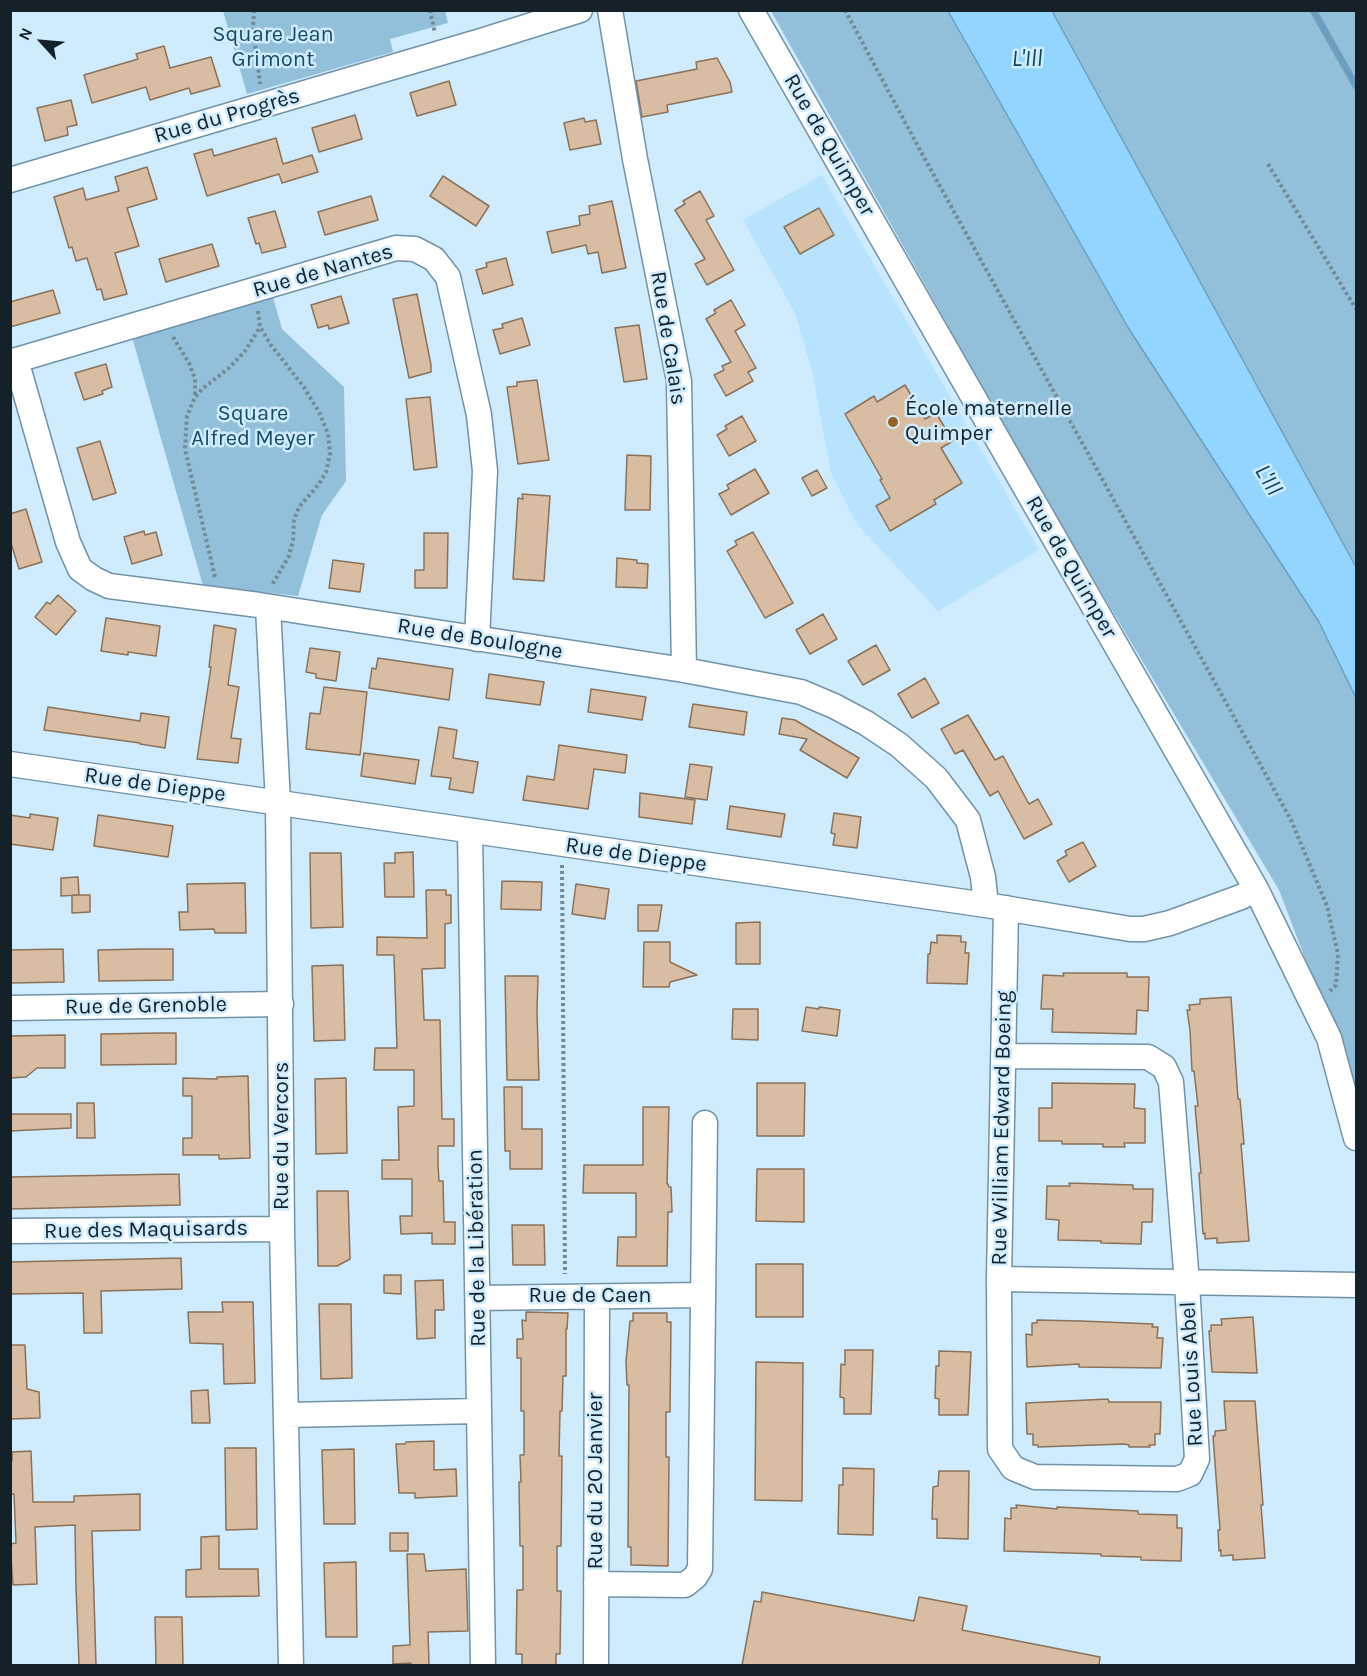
<!DOCTYPE html>
<html>
<head>
<meta charset="utf-8">
<style>
	body { margin:0 }
	#map { position:relative; width:1367px; height:1676px; overflow:hidden; background:#cfecfe; font-family:Karla,sans-serif }
	canvas { display:block }
	.frame { position:absolute; inset:0; border:12px solid #142129; pointer-events:none }
	.north { position:absolute; left:12px; top:12px; width:60px; height:60px; -webkit-text-stroke:4px #cfecfe; paint-order:stroke; rotate:296deg; font-size:16px; font-weight:700; line-height:24px; text-align:center; color:#142129 }
	.north::after { content:''; display:block; margin:auto; width:21px; height:27px; background:#142129; clip-path:polygon(50% 0,100% 100%,50% 72%,0 100%) }
</style>
</head>
<body>
<div id="map">
<canvas width="1367" height="1676"></canvas>
<div class="frame"></div>
<div class="north">N</div>
</div>
<script>
const context = document.querySelector('canvas').getContext('2d');
context.lineJoin = 'round';
function fillPath(path, color) {
  context.fillStyle = color;
  context.fill(path, 'evenodd');
}
function poly(rows) {
  const path = new Path2D();
  for (const r of rows) {
    path.moveTo(r[0], r[1]);
    for (let i = 2; i < r.length; i += 2) path.lineTo(r[i], r[i + 1]);
  }
  return path;
}
function stroke(path, color, width, dash) {
  context.strokeStyle = color;
  context.lineWidth = width;
  context.lineCap = dash ? 'butt' : 'round';
  context.setLineDash(dash || []);
  context.stroke(path);
}
function write(font, color, halo, rows, align = 'center') {
  context.font = font + ' Karla,sans-serif';
  context.lineWidth = 5;
  context.setLineDash([]);
  context.textBaseline = 'middle';
  context.strokeStyle = halo;
  context.fillStyle = color;
  for (const [text, x, y, turn = 0] of rows) {
    context.save();
    context.translate(x, y);
    context.rotate((+turn || 0) * Math.PI / 180);
    context.textAlign = isNaN(turn) ? turn : align;
    if (halo) context.strokeText(text, 0, 0);
    context.fillText(text, 0, 0);
    context.restore();
  }
}
fillPath(poly([
	[822,175,1039,550,938,611,856,523,831,473,812,371,795,313,743,220]
]), '#b7e3fe');
fillPath(poly([
	[223,11,445,11,448,23,390,39,393,52,247,94],
	[771,11,948,11,1129,329,1319,622,1356,698,1356,1092,1279,890,1042,493],
	[1052,11,1356,11,1356,567],
	[272,294,282,329,344,387,346,481,322,515,298,596,203,586,132,337]
]), '#92bfda');
const water = poly([
	[948,11,1052,11,1356,567,1356,698,1319,622,1129,329,948,11]
]);
fillPath(water, '#92d5fe');
stroke(water, '#6c9fbe', 1.5);
stroke(poly([
	[1313,10,1356,86]
]), '#6c9fbe', 7);
const building = poly([
	[164,46,170,68,211,57,220,86,191,94,189,88,150,100,146,87,92,103,84,75,138,59,136,54,164,46],
	[717,58,730,82,732,92,667,105,668,112,642,117,636,81,697,69,696,62,717,58],
	[449,81,456,105,417,116,410,93,449,81],
	[71,100,77,125,67,127,68,135,45,141,37,108,71,100],
	[355,115,362,139,319,152,312,128,355,115],
	[584,118,585,122,596,120,601,144,570,150,564,123,584,118],
	[276,138,283,164,312,155,318,172,282,183,279,174,207,196,194,154,212,149,214,156,276,138],
	[147,167,157,199,127,208,139,246,115,253,127,294,104,300,101,289,97,290,87,258,76,261,72,247,69,248,54,197,83,188,86,200,119,191,115,177,147,167],
	[443,176,489,206,476,226,430,196,443,176],
	[700,191,714,216,706,220,734,270,707,285,695,264,705,259,675,210,685,204,683,201,700,191],
	[371,196,378,220,325,235,318,212,371,196],
	[612,201,626,268,602,273,598,252,588,254,586,245,552,253,547,232,580,225,579,216,590,214,589,206,612,201],
	[819,208,834,235,800,254,784,227,819,208],
	[275,211,286,247,262,253,259,243,256,244,248,218,275,211],
	[212,244,219,266,166,282,159,259,212,244],
	[506,258,513,285,483,294,476,270,487,267,486,263,506,258],
	[53,290,60,313,10,327,10,302,53,290],
	[417,294,431,365,431,372,409,378,393,299,417,294],
	[341,296,349,323,329,329,328,325,318,328,311,305,341,296],
	[731,300,745,325,735,331,756,368,748,372,753,381,726,396,714,375,724,370,722,366,731,362,706,319,716,313,714,310,731,300],
	[522,318,530,345,500,354,493,330,503,328,502,324,522,318],
	[639,325,647,379,624,382,615,328,639,325],
	[106,364,112,387,102,391,103,394,84,400,75,373,106,364],
	[537,380,549,460,518,464,507,387,517,386,517,382,537,380],
	[905,385,925,419,936,413,953,441,941,448,962,483,934,500,936,504,890,531,876,506,890,498,880,480,882,479,845,414,874,396,877,402,905,385],
	[430,397,437,467,414,470,406,399,430,397],
	[742,416,756,441,729,456,717,435,727,429,725,426,742,416],
	[100,441,116,493,93,500,77,448,100,441],
	[627,455,651,456,650,510,625,510,627,455],
	[755,469,769,493,731,515,719,494,729,489,727,485,755,469],
	[817,470,827,488,812,496,802,478,817,470],
	[522,494,550,496,544,581,513,579,518,498,523,499,522,494],
	[26,509,42,562,19,569,10,540,10,514,26,509],
	[144,531,145,535,156,532,162,555,132,564,124,537,144,531],
	[753,532,793,603,765,618,727,551,737,545,735,541,753,532],
	[424,533,448,533,447,588,415,588,415,570,424,570,424,533],
	[617,558,637,560,637,563,648,564,647,588,616,587,617,558],
	[333,560,364,564,360,592,329,588,333,560],
	[58,595,76,611,56,635,35,617,47,602,50,604,58,595],
	[823,614,837,639,810,654,796,630,823,614],
	[106,618,160,626,156,656,128,652,128,655,101,651,106,618],
	[214,625,236,629,228,685,239,687,231,738,241,739,238,763,197,759,211,667,209,667,214,625],
	[876,645,890,670,863,685,848,661,876,645],
	[310,648,340,652,336,681,316,678,316,674,306,672,310,648],
	[378,658,453,669,449,700,369,688,372,668,376,669,378,658],
	[489,674,544,682,540,705,486,698,489,674],
	[925,678,939,703,912,718,898,694,925,678],
	[324,687,367,692,360,755,306,749,310,713,320,714,324,687],
	[591,689,646,697,642,720,588,712,591,689],
	[693,704,747,712,744,735,689,727,693,704],
	[48,707,140,721,141,713,169,717,165,748,140,744,140,743,44,730,48,707],
	[968,715,995,760,1003,756,1029,804,1038,799,1052,824,1024,839,998,791,990,796,963,750,955,754,941,729,968,715],
	[782,718,795,720,859,758,847,778,800,750,807,739,779,734,782,718],
	[439,727,457,730,453,758,478,762,473,793,449,789,451,778,431,776,439,727],
	[559,745,627,755,625,773,594,769,588,809,523,800,527,776,554,780,559,745],
	[364,753,419,760,415,784,361,776,364,753],
	[690,764,712,767,707,800,685,797,690,764],
	[640,793,695,800,692,824,639,817,640,793],
	[730,806,785,814,781,837,727,829,730,806],
	[834,813,861,817,857,848,833,845,835,834,831,833,834,813],
	[30,814,58,818,53,850,10,844,10,815,30,818,30,814],
	[98,815,173,826,168,857,94,846,98,815],
	[1083,842,1096,866,1069,882,1057,861,1067,855,1065,851,1083,842],
	[413,852,414,897,385,897,384,863,395,863,395,853,413,852],
	[310,853,341,853,343,927,311,928,310,853],
	[78,877,79,895,61,896,61,878,78,877],
	[502,881,542,882,541,910,501,909,502,881],
	[245,883,246,933,215,933,214,929,180,930,179,912,188,912,187,884,245,883],
	[576,884,609,889,605,919,572,914,576,884],
	[426,890,446,890,446,895,451,895,451,923,445,924,445,968,422,969,424,1020,440,1020,442,1119,454,1119,454,1146,438,1146,438,1164,439,1181,443,1181,444,1222,455,1222,455,1244,432,1244,432,1233,401,1234,400,1216,412,1216,412,1179,382,1179,382,1160,399,1160,398,1107,414,1106,414,1070,374,1070,375,1048,397,1048,394,955,377,955,377,937,427,938,426,890],
	[72,895,90,895,90,912,72,913,72,895],
	[638,905,662,905,658,931,638,931,638,905],
	[760,922,760,964,736,964,736,923,760,922],
	[937,935,961,936,961,942,966,942,965,953,969,953,967,984,927,983,928,954,930,954,931,942,937,943,937,935],
	[644,942,670,942,670,962,697,975,670,982,669,987,643,987,644,942],
	[63,949,64,982,10,983,10,950,63,949],
	[141,949,173,949,173,980,99,981,98,950,141,949],
	[343,965,345,1040,314,1041,312,966,343,965],
	[1063,973,1127,973,1127,977,1149,977,1148,1011,1137,1010,1136,1034,1052,1032,1053,1009,1041,1009,1043,975,1064,976,1063,973],
	[505,976,538,976,537,1012,539,1080,507,1080,505,976],
	[1231,997,1238,1099,1240,1099,1244,1144,1241,1144,1249,1241,1217,1243,1217,1238,1205,1239,1205,1233,1203,1234,1199,1173,1201,1173,1195,1106,1198,1106,1194,1071,1192,1071,1190,1030,1187,1010,1190,1010,1189,1005,1200,1004,1200,999,1231,997],
	[806,1007,819,1009,819,1007,840,1010,837,1036,802,1031,806,1007],
	[733,1009,758,1009,758,1040,732,1039,733,1009],
	[161,1033,176,1033,176,1064,101,1065,101,1034,161,1033],
	[65,1035,65,1068,37,1068,26,1077,10,1078,10,1036,65,1035],
	[248,1076,250,1158,219,1159,219,1155,183,1155,183,1138,192,1138,192,1096,183,1096,183,1078,217,1079,217,1077,248,1076],
	[346,1078,347,1153,316,1154,315,1079,346,1078],
	[757,1083,805,1083,804,1136,757,1136,757,1083],
	[1052,1083,1135,1084,1134,1108,1145,1109,1145,1143,1124,1143,1125,1147,1103,1147,1103,1144,1062,1144,1062,1141,1039,1141,1039,1108,1052,1108,1052,1083],
	[504,1087,522,1087,522,1129,542,1129,542,1169,510,1169,510,1151,505,1151,504,1087],
	[77,1103,94,1103,95,1138,77,1138,77,1103],
	[643,1107,669,1107,667,1184,668,1184,669,1187,671,1187,672,1212,668,1212,667,1266,617,1266,618,1237,636,1237,636,1193,583,1193,584,1165,643,1165,643,1107],
	[10,1114,71,1114,71,1128,10,1131,10,1114],
	[757,1169,804,1169,804,1222,756,1221,757,1169],
	[179,1174,180,1205,10,1209,10,1177,179,1174],
	[1069,1183,1133,1185,1133,1189,1153,1189,1152,1222,1142,1222,1141,1244,1101,1243,1101,1241,1058,1240,1059,1220,1046,1219,1047,1186,1070,1186,1069,1183],
	[317,1191,348,1191,350,1259,337,1266,318,1266,317,1191],
	[512,1225,544,1225,545,1265,513,1265,512,1225],
	[181,1258,182,1289,101,1291,102,1333,84,1333,83,1293,10,1294,10,1262,181,1258],
	[756,1264,803,1264,803,1317,756,1317,756,1264],
	[384,1275,401,1275,401,1294,384,1293,384,1275],
	[443,1280,444,1310,435,1310,435,1338,417,1339,415,1281,443,1280],
	[222,1302,253,1302,255,1383,224,1384,223,1344,190,1343,188,1312,223,1312,222,1302],
	[319,1304,351,1304,352,1378,321,1379,319,1304],
	[526,1312,568,1313,567,1329,566,1329,566,1376,563,1376,562,1411,560,1411,559,1456,562,1456,561,1546,557,1546,557,1591,561,1591,560,1654,556,1654,556,1665,522,1665,522,1654,516,1654,517,1590,523,1590,523,1546,520,1546,519,1482,521,1482,520,1455,524,1455,524,1411,521,1411,521,1358,517,1358,517,1339,523,1339,522,1320,526,1321,526,1312],
	[633,1313,667,1313,667,1322,671,1322,670,1412,666,1412,666,1457,669,1457,668,1566,631,1565,631,1547,628,1547,629,1385,627,1385,626,1361,630,1321,633,1321,633,1313],
	[1253,1317,1257,1373,1212,1372,1209,1331,1211,1331,1211,1325,1222,1325,1221,1319,1253,1317],
	[1037,1320,1081,1321,1153,1324,1152,1327,1158,1327,1157,1338,1163,1338,1161,1368,1079,1367,1079,1364,1027,1367,1026,1334,1032,1335,1032,1323,1037,1323,1037,1320],
	[10,1345,25,1345,27,1389,39,1392,40,1418,10,1419,10,1345],
	[845,1350,873,1350,871,1414,844,1414,844,1398,840,1397,841,1364,845,1365,845,1350],
	[939,1351,971,1352,968,1415,939,1415,939,1399,935,1398,936,1366,939,1366,939,1351],
	[756,1362,803,1363,802,1501,755,1500,756,1362],
	[208,1390,210,1423,192,1423,191,1391,208,1390],
	[1108,1399,1109,1402,1161,1402,1160,1434,1155,1434,1155,1445,1149,1445,1150,1447,1129,1447,1129,1445,1124,1444,1038,1447,1038,1445,1033,1445,1033,1434,1027,1434,1026,1403,1108,1399],
	[1224,1401,1255,1401,1263,1505,1261,1505,1265,1558,1233,1560,1233,1555,1221,1556,1221,1550,1219,1551,1218,1530,1220,1530,1213,1436,1215,1436,1215,1431,1226,1430,1224,1401],
	[434,1441,434,1470,456,1469,457,1496,415,1498,415,1493,399,1493,396,1444,405,1444,406,1442,434,1441],
	[225,1448,256,1448,257,1529,226,1530,225,1448],
	[354,1449,355,1524,324,1524,322,1450,354,1449],
	[31,1451,33,1502,74,1502,74,1496,140,1494,140,1530,92,1531,96,1665,79,1665,76,1588,75,1525,35,1527,37,1584,13,1585,10,1544,16,1543,14,1494,10,1494,10,1461,12,1461,12,1452,31,1451],
	[843,1468,874,1469,873,1535,838,1534,839,1485,843,1485,843,1468],
	[939,1471,969,1471,968,1539,937,1538,937,1519,932,1519,933,1487,938,1486,939,1471],
	[1016,1505,1057,1509,1057,1507,1138,1511,1138,1514,1177,1515,1177,1528,1182,1528,1181,1561,1141,1560,1141,1557,1101,1556,1101,1554,1004,1551,1005,1518,1011,1519,1011,1508,1017,1508,1016,1505],
	[390,1533,408,1533,408,1551,390,1551,390,1533],
	[219,1536,219,1569,258,1569,259,1596,186,1597,186,1570,201,1569,201,1537,219,1536],
	[407,1554,424,1554,426,1571,466,1569,468,1631,428,1632,429,1665,411,1665,411,1663,393,1664,393,1646,410,1645,407,1554],
	[356,1562,357,1637,326,1637,324,1563,356,1562],
	[762,1592,914,1621,919,1597,967,1606,962,1630,1100,1657,1099,1665,742,1665,754,1601,761,1602,762,1592],
	[155,1617,182,1617,183,1665,156,1665,155,1617]
]);
fillPath(building, '#d8bda2');
stroke(building, '#8a7158', 1.5);
const minor = poly([
	[610,10,635,159,679,381,684,670],
	[751,10,1256,889,1329,1038,1356,1138],
	[10,180,481,41,580,10],
	[16,360,68,542,80,569,94,579,109,586,259,605,684,670,801,692,834,706,866,723,899,745,936,778,968,820,983,877,986,905],
	[10,362,396,248,415,249,434,259,448,277,479,415,485,471,477,639],
	[268,607,278,803,282,1229,291,1666],
	[10,764,986,905,1130,929,1144,929,1170,923,1241,897,1256,889],
	[470,831,483,1666],
	[1006,908,999,1279,1356,1285],
	[10,1008,281,1004],
	[10,1231,282,1229],
	[999,1279,1000,1449,1013,1468,1035,1477,1177,1479,1190,1474,1197,1459,1187,1283,1171,1082,1164,1067,1148,1057,1003,1056],
	[478,1298,703,1295],
	[286,1415,479,1411],
	[596,1584,685,1585,695,1577,700,1569,705,1123],
	[596,1666,597,1297]
]);
stroke(minor, '#7193a7', 27);
stroke(poly([
	[254,10,253,28,260,84],
	[430,10,435,33],
	[845,10,921,152,1291,820,1327,906,1338,954,1336,985,1330,991],
	[1268,164,1356,309],
	[258,311,260,327,271,345,303,386,319,412,328,434,330,454,326,472,319,484,299,507,294,520,293,540,289,556,272,585],
	[173,337,189,363,195,379,195,396],
	[215,577,185,449,187,416,195,397,202,389,229,368,245,351,260,327],
	[562,865,565,1274]
]), '#748996', 4, [3, 3]);
stroke(minor, '#fff', 24);
for (const [x, y, r, color] of [
	[893,422,6,"#99621c"]
]) {
  const dot = new Path2D();
  dot.arc(x, y, r, 0, 2 * Math.PI);
  context.fillStyle = color;
  context.fill(dot);
  stroke(dot, '#cfecfe', 2);
}
write('22px', '#164b66', '#cfecfe', [
	["Square Jean",273,35],
	["Grimont",273,60],
	["Square",253,414],
	["Alfred Meyer",253,439]
]);
write('22px', '#142129', '#cfecfe', [
	["Rue du Progrès",227,116,-16],
	["Rue de Quimper",829,145,60],
	["Rue de Nantes",323,271,-16],
	["Rue de Calais",668,338,81],
	["Rue de Quimper",1071,567,60],
	["Rue de Boulogne",480,639,9],
	["Rue de Dieppe",155,785,8],
	["Rue de Dieppe",636,855,8],
	["Rue de Grenoble",146,1006,-1],
	["Rue William Edward Boeing",1002,1128,-89],
	["Rue du Vercors",282,1136,-90],
	["Rue des Maquisards",146,1230,-1],
	["Rue de la Libération",477,1248,-91],
	["Rue de Caen",590,1296],
	["Rue Louis Abel",1192,1374,-93],
	["Rue du 20 Janvier",596,1481,-90]
]);
write('22px', '#142129', '#cfecfe', [
	["École maternelle",905,409],
	["Quimper",905,434]
], 'left');
write('italic 24px', '#0e445f', '#cfecfe', [
	["L'Ill",1027,59],
	["L'Ill",1268,480,60]
]);
</script>
</body>
</html>
